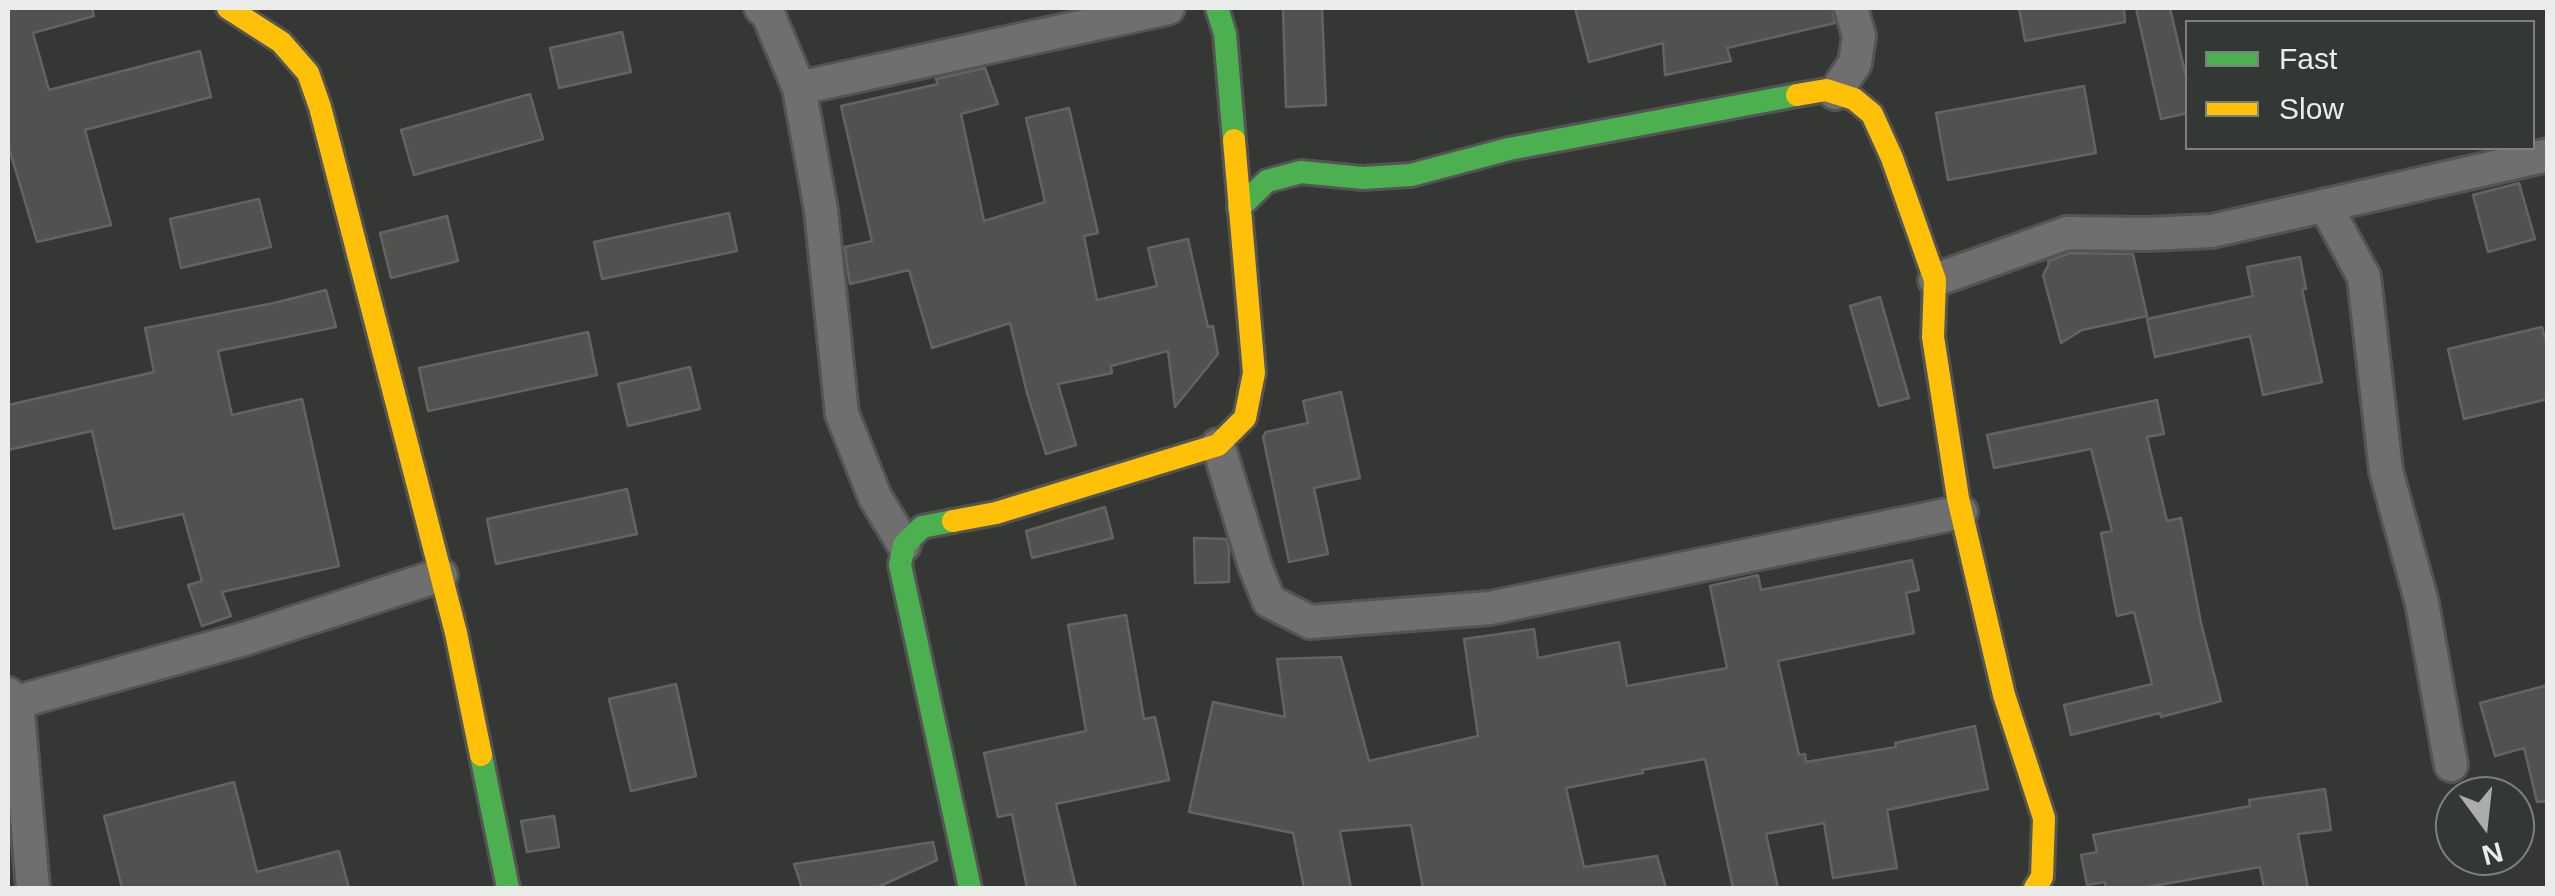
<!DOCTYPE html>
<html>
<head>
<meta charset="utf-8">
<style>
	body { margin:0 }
	#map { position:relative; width:2555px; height:896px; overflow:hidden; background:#353735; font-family:Arial,sans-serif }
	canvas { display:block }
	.frame { position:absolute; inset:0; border:10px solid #ebedea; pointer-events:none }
	.legend { position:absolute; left:2185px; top:20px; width:350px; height:130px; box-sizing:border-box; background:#343834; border:2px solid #7d807d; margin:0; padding:12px 18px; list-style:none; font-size:30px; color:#ebedea }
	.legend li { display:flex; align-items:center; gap:20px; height:50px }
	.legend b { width:50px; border:2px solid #7d807d }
	.north { position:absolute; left:2435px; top:776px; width:100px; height:100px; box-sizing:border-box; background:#343834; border:2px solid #7d807d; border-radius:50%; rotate:165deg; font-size:28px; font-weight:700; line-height:40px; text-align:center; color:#ebedea }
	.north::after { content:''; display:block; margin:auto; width:35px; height:45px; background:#abadab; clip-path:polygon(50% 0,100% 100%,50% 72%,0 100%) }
</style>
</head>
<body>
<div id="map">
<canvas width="2555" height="896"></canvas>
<div class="frame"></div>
<ul class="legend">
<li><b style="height:12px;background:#4caf50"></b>Fast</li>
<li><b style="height:12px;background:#ffc107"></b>Slow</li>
</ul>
<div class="north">N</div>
</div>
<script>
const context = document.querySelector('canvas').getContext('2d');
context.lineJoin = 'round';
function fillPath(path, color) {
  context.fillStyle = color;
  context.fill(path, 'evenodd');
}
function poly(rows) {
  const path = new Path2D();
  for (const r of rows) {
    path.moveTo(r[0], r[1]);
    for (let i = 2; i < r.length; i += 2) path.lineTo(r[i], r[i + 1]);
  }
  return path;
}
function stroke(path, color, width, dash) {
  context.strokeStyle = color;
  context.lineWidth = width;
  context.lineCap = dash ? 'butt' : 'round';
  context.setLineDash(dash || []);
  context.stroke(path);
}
const building = poly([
	[8,8,92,8,94,16,33,33,49,90,200,51,211,97,85,130,111,225,37,242,8,145,8,8],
	[1283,8,1322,8,1326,105,1286,107,1283,8],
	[1575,8,1832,8,1835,23,1727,48,1731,61,1665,75,1663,43,1589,62,1575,8],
	[2019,8,2124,8,2125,22,2025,41,2019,8],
	[2136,8,2170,8,2188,85,2188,113,2161,119,2136,8],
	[622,32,631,72,559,88,550,48,622,32],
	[985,68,998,104,961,114,984,221,1045,202,1026,118,1069,108,1098,233,1084,236,1097,300,1157,286,1148,248,1188,239,1208,327,1213,326,1218,354,1175,407,1168,351,1111,366,1112,373,1058,384,1076,445,1046,454,1027,393,1010,323,932,348,909,270,850,284,847,265,845,247,872,241,841,106,938,84,936,79,985,68],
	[2084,86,2096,153,1948,180,1936,113,2084,86],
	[530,94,543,139,414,175,401,130,530,94],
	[2519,183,2535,239,2488,252,2473,195,2519,183],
	[259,199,271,247,181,268,170,219,259,199],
	[729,213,737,251,602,279,594,242,729,213],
	[447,216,458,261,391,278,380,233,447,216],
	[2070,253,2133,254,2147,316,2082,330,2061,343,2043,275,2049,264,2048,261,2070,253],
	[2300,257,2306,289,2302,289,2322,382,2263,395,2250,336,2155,357,2147,319,2253,296,2247,267,2300,257],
	[326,290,336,327,218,351,232,415,302,399,339,566,222,592,231,616,202,626,188,585,202,581,183,514,114,529,92,431,8,450,8,405,154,372,145,328,274,303,326,290],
	[1880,297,1909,398,1879,406,1850,306,1880,297],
	[2542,327,2548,350,2548,399,2464,419,2448,349,2542,327],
	[588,332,597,375,428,411,419,368,588,332],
	[690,367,700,409,628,426,618,384,690,367],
	[1341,392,1360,478,1314,488,1328,554,1289,562,1263,437,1266,432,1308,423,1303,401,1341,392],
	[2157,400,2164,434,2147,437,2167,521,2181,518,2201,623,2221,701,2161,717,2160,713,2071,735,2064,705,2152,684,2134,612,2117,616,2101,533,2112,531,2091,449,1994,468,1987,435,2157,400],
	[627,489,637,534,496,564,487,519,627,489],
	[1105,507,1113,538,1032,558,1026,531,1105,507],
	[1194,538,1226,539,1229,548,1229,582,1195,583,1194,538],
	[1912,560,1919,590,1906,593,1914,633,1778,661,1799,755,1805,754,1806,762,1896,747,1895,743,1975,726,1988,789,1887,810,1897,868,1833,878,1824,823,1766,834,1778,888,1733,888,1705,759,1642,770,1643,773,1566,788,1584,867,1657,856,1666,888,1423,888,1411,825,1340,831,1351,888,1304,888,1293,833,1189,812,1213,702,1285,717,1277,659,1341,657,1369,761,1478,736,1464,639,1534,629,1538,658,1619,642,1627,686,1727,668,1710,586,1758,575,1761,590,1912,560],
	[1126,615,1144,719,1155,717,1169,780,1056,804,1076,888,1027,888,1012,814,998,817,984,753,1086,731,1068,625,1126,615],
	[676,684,696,776,631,791,609,699,676,684],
	[2548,685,2548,801,2537,802,2524,748,2495,756,2480,703,2548,685],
	[234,782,257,872,339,851,349,888,122,888,104,816,234,782],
	[2325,789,2331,830,2298,834,2308,888,2264,888,2260,867,2142,888,2106,888,2105,882,2087,885,2081,855,2097,852,2093,835,2250,806,2249,800,2325,789],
	[554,816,559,847,527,852,521,821,554,816],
	[933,842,937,860,876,888,802,888,794,864,933,842]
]);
fillPath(building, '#505250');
stroke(building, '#626462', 2.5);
const street = poly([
	[761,8,768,14,799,88,821,210,842,414,875,497,904,545],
	[799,88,1168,8],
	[1835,93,1855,63,1859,36,1851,8],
	[2325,205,2364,277,2386,471,2422,603,2451,765],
	[1935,280,2067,233,2146,234,2212,231,2548,155],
	[1218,445,1255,566,1269,601,1310,622,1490,608,1961,512],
	[8,694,17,702,244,639,441,575],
	[17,702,33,888]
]);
const fast = poly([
	[1217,8,1225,34,1234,140],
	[1239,208,1267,181,1301,172,1363,178,1411,175,1509,149,1797,95],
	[953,521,922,527,904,545,900,565,970,888],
	[481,755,508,888]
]);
const slow = poly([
	[228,8,281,42,308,73,320,107,456,633,481,755],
	[1797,95,1826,90,1854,99,1872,114,1892,158,1935,280,1933,337,1958,498,2004,695,2044,818,2042,877,2035,888],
	[953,521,996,513,1218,445,1245,418,1254,373,1234,140]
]);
stroke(street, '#535453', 38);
stroke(fast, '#535453', 28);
stroke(slow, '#535453', 28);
stroke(street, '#6e6f6e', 32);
stroke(fast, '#4caf50', 22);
stroke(slow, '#ffc107', 22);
</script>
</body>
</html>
